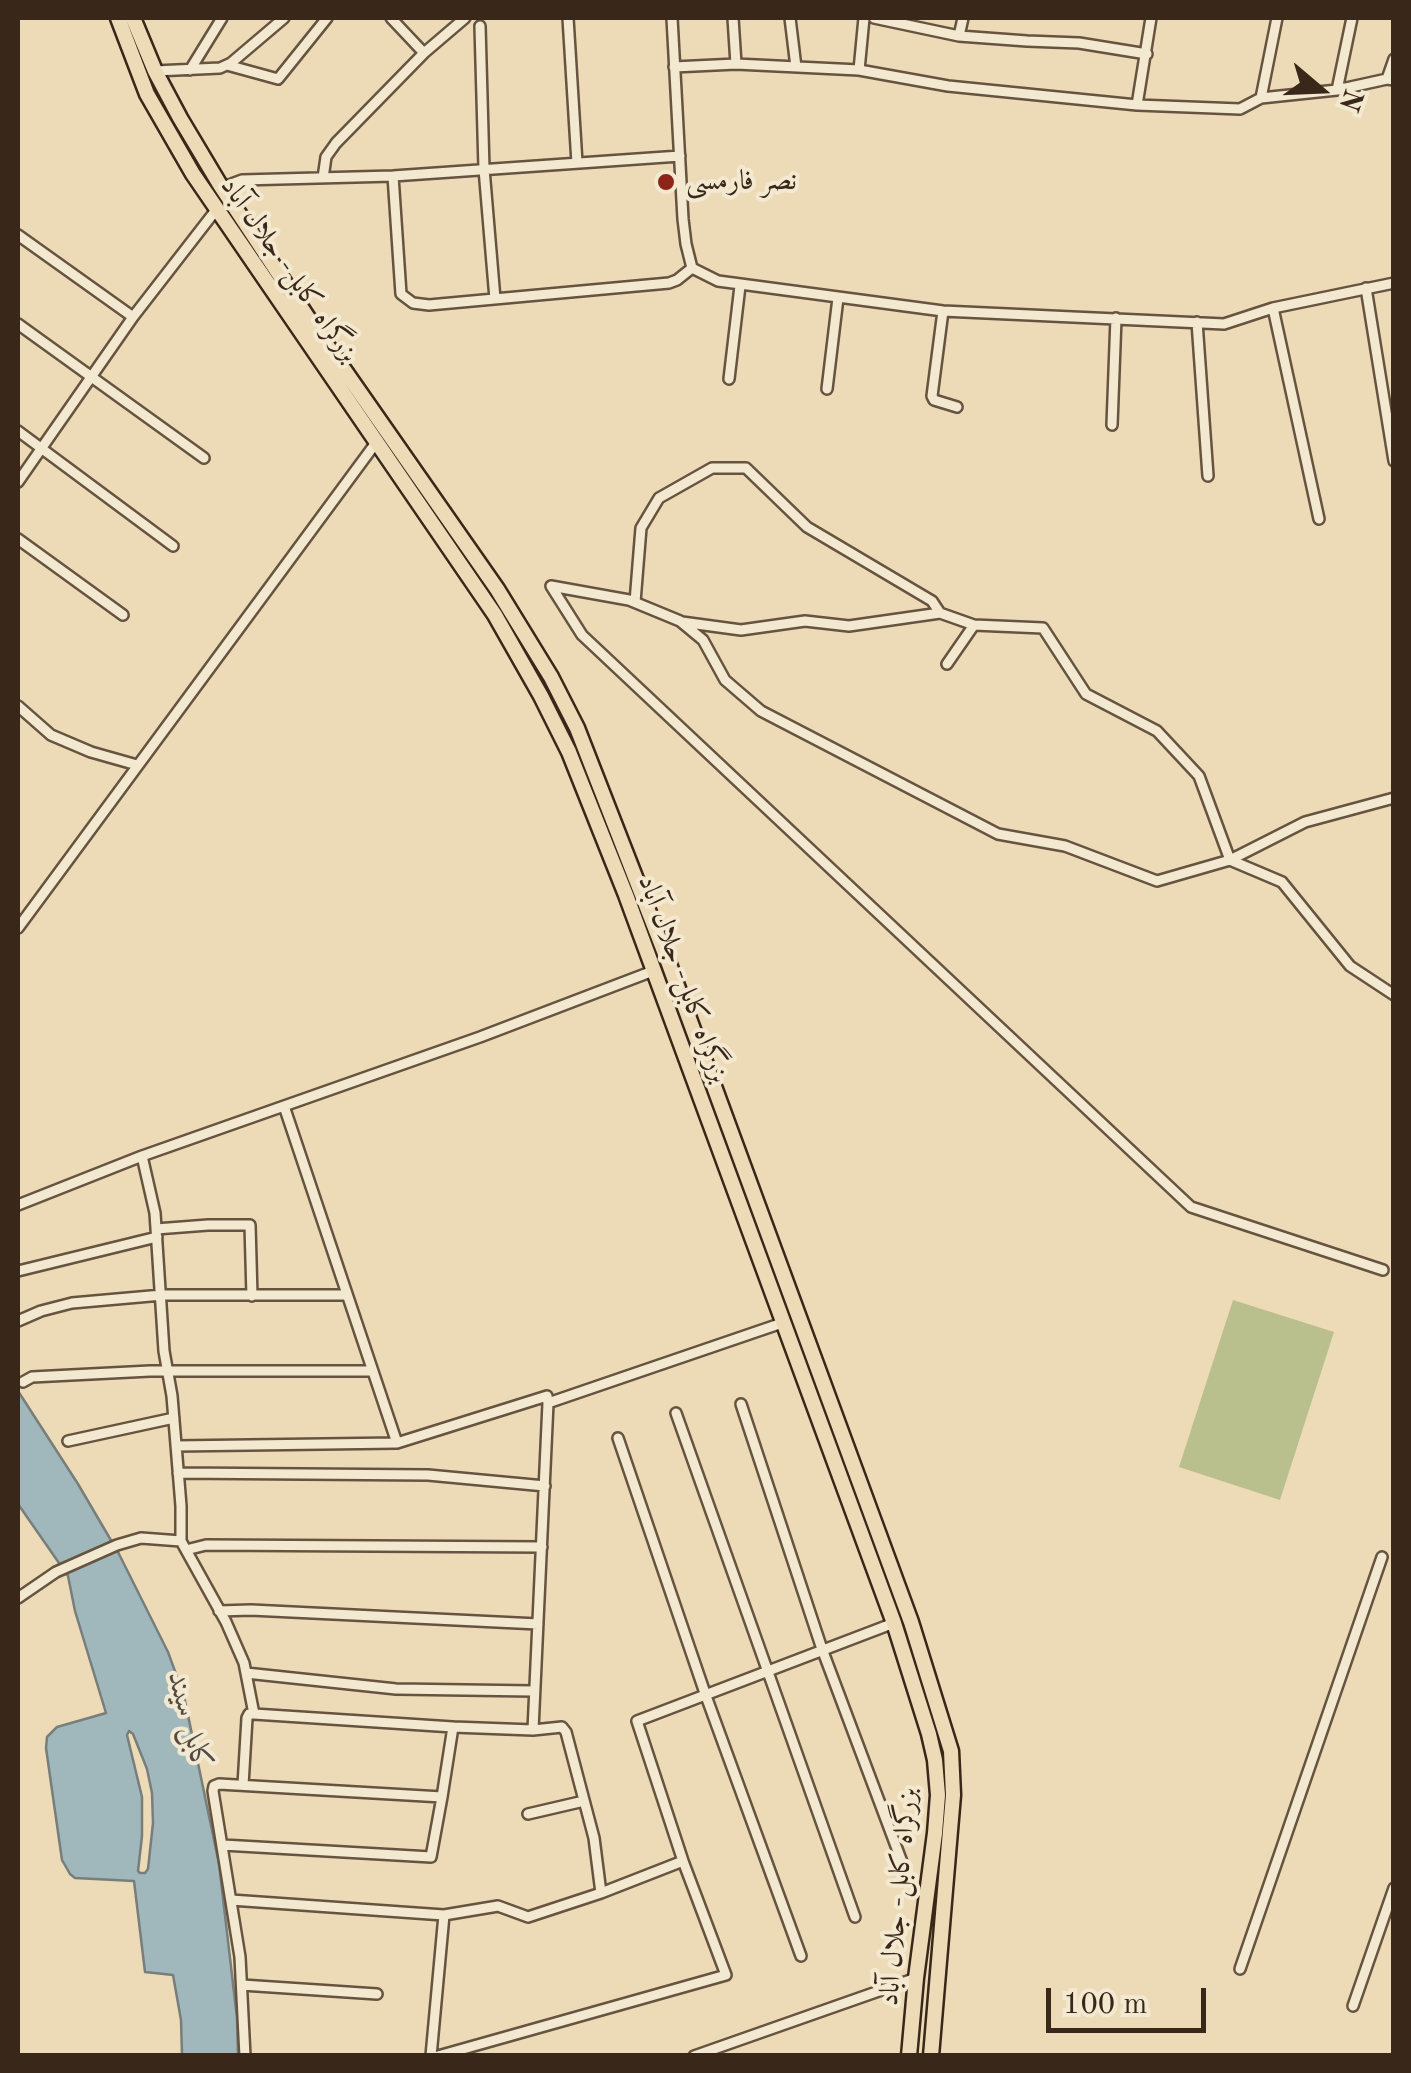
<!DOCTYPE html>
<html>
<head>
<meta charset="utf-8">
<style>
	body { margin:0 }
	#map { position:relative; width:1411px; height:2073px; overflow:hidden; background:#eddbb7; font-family:"Old Standard TT",serif }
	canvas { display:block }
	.frame { position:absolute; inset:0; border:20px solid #39271a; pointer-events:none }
	.north { position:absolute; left:1271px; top:40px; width:100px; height:100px; -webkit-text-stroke:8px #f3e8d0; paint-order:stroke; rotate:109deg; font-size:28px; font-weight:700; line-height:40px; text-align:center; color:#39271a }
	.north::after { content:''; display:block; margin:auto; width:35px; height:45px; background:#39271a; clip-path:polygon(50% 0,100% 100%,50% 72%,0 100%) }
	.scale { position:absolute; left:1046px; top:1988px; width:160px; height:45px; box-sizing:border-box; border:5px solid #39271a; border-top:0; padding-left:12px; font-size:30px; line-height:35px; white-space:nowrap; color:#39271a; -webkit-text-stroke:8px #f3e8d0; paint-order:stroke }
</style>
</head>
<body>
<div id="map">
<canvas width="1411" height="2073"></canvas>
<div class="frame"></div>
<div class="north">N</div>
<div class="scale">100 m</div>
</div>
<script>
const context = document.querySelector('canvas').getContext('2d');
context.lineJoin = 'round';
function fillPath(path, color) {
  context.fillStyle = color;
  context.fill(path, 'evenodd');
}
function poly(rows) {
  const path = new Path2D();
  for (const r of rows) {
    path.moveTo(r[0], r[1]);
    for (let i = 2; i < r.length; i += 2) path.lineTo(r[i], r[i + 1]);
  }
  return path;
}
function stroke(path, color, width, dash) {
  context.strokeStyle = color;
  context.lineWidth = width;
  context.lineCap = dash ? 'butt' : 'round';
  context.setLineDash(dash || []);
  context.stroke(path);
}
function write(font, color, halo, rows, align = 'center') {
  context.font = font + ' "Old Standard TT",Amiri,serif';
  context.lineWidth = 8;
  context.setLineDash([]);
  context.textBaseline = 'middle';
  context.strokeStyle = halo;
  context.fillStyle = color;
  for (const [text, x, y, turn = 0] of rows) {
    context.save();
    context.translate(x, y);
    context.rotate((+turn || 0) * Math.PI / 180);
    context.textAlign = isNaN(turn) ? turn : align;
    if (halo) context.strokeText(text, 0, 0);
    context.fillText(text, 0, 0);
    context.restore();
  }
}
fillPath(poly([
	[1233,1300,1334,1332,1280,1500,1179,1467]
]), '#bac08d');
const water = poly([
	[18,1391,78,1484,119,1554,168,1652,184,1696,219,1864,237,2018,238,2055,182,2055,181,2020,173,1975,145,1972,134,1881,75,1878,70,1874,62,1860,46,1748,47,1737,57,1727,106,1713,75,1611,68,1576,18,1504,18,1391],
	[129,1731,133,1734,147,1769,152,1793,153,1823,148,1869,145,1873,140,1873,138,1871,142,1836,142,1797,127,1735,129,1731]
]);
fillPath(water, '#a0b8bb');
stroke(water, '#777e7b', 2.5);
const minor = poly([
	[391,18,424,53],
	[568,18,577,163],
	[672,18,683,219,686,244,692,268,718,281,943,311,1224,324,1273,308,1394,283],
	[733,18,736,64],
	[790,18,796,67],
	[874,18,959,36,1027,41,1079,43,1147,54],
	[480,26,484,169,495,299],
	[959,36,963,18],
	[227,65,278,79,327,18],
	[674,67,736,64,859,70,948,86,1137,105,1240,109,1261,98,1337,90,1387,79,1394,80],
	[190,70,222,18],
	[859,70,864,18],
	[155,71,220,68,231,63,284,18],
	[1387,79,1394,59],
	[1337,90,1352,18],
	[1261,98,1277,18],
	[1137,105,1151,18],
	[393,176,401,294,413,303,429,305,669,283,677,280,692,268],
	[323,178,326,157,336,143,424,53,465,18],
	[220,185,226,186,242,180,393,176,680,156],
	[18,235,133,317],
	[1366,288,1394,461],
	[1273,308,1319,519],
	[943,311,932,396,934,400,957,407],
	[1197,322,1208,476],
	[18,324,204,458],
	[729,379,740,286],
	[827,389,838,298],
	[1112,425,1116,318],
	[18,431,173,546],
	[18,482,133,317,216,210],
	[18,539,123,615],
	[635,602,641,528,659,498,712,468,746,468,807,527,932,601,940,613],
	[682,622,741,630,805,621,849,626,940,613,974,625],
	[947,664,974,625,1043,628,1086,694,1157,731,1199,776,1230,860,1305,822,1394,798],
	[18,706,51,735,91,752,137,765],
	[18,928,378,440],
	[284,1106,480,1037,653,971],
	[142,1156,155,1213,164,1351,172,1396,181,1506,181,1541,226,1622,244,1663,254,1714,453,1727,533,1730,562,1727,566,1732,594,1838,601,1893],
	[18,1205,142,1156,284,1106,397,1443,547,1396,548,1403],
	[156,1229,208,1225,250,1225,252,1296],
	[1383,1270,1191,1207,582,635,551,586,629,600,680,621,703,640,725,680,761,711,998,834,1065,846,1157,881,1230,860,1282,882,1350,966,1394,995],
	[18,1271,157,1237],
	[18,1321,41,1311,72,1303,162,1295,347,1295],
	[23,1382,32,1377,150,1371,371,1371],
	[741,1404,822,1649,902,1862],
	[676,1413,855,1917],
	[618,1438,706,1696,801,1956],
	[68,1441,174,1418],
	[176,1446,397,1443],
	[178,1473,428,1475,545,1486],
	[186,1550,206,1545,542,1547],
	[18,1598,56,1572,117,1545,141,1538,181,1541],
	[219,1611,251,1610,538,1624],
	[246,1673,396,1689,533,1691],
	[533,1730,548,1403,785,1322],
	[243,1785,247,1718,249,1714,254,1714],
	[528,1814,584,1801],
	[223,1845,431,1857,442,1797],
	[231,1900,444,1915,498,1906,528,1917,601,1893,683,1861],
	[1240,1969,1382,1557],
	[242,1985,377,1994],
	[1353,2006,1394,1888],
	[245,2056,240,1957,213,1791,214,1786,219,1784,442,1797,453,1727],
	[431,2056,444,1915],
	[438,2056,726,1975,683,1861,637,1721,894,1623],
	[694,2056,916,1978]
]);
const trunk = poly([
	[118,18,147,94,193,174,495,615,541,696,569,752,626,895,894,1623,929,1734,935,1760,938,1795,935,1833,916,1978,909,2056],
	[133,18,155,71,180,118,220,185,312,324,497,589,551,677,577,728,669,964,911,1622,951,1751,953,1795,931,2056]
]);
stroke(minor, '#665441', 14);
stroke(trunk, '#39271a', 19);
stroke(minor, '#f3e8d0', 9);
stroke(trunk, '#eddbb7', 14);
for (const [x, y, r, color] of [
	[666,182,10,"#8f2418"]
]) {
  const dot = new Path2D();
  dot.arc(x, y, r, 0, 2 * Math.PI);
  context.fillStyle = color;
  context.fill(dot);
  stroke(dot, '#f3e8d0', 4);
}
write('28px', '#39271a', '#f3e8d0', [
	["نصر فارمسی",686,182]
], 'left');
write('28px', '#39271a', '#f3e8d0', [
	["بزرگراه کابل- جلال آباد",289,270,55],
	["بزرگراه کابل- جلال آباد",683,979,70],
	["بزرگراه کابل- جلال آباد",899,1897,-85]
]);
write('italic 30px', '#534b42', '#f3e8d0', [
	["کابل سيند",189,1722,75]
]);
</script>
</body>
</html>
